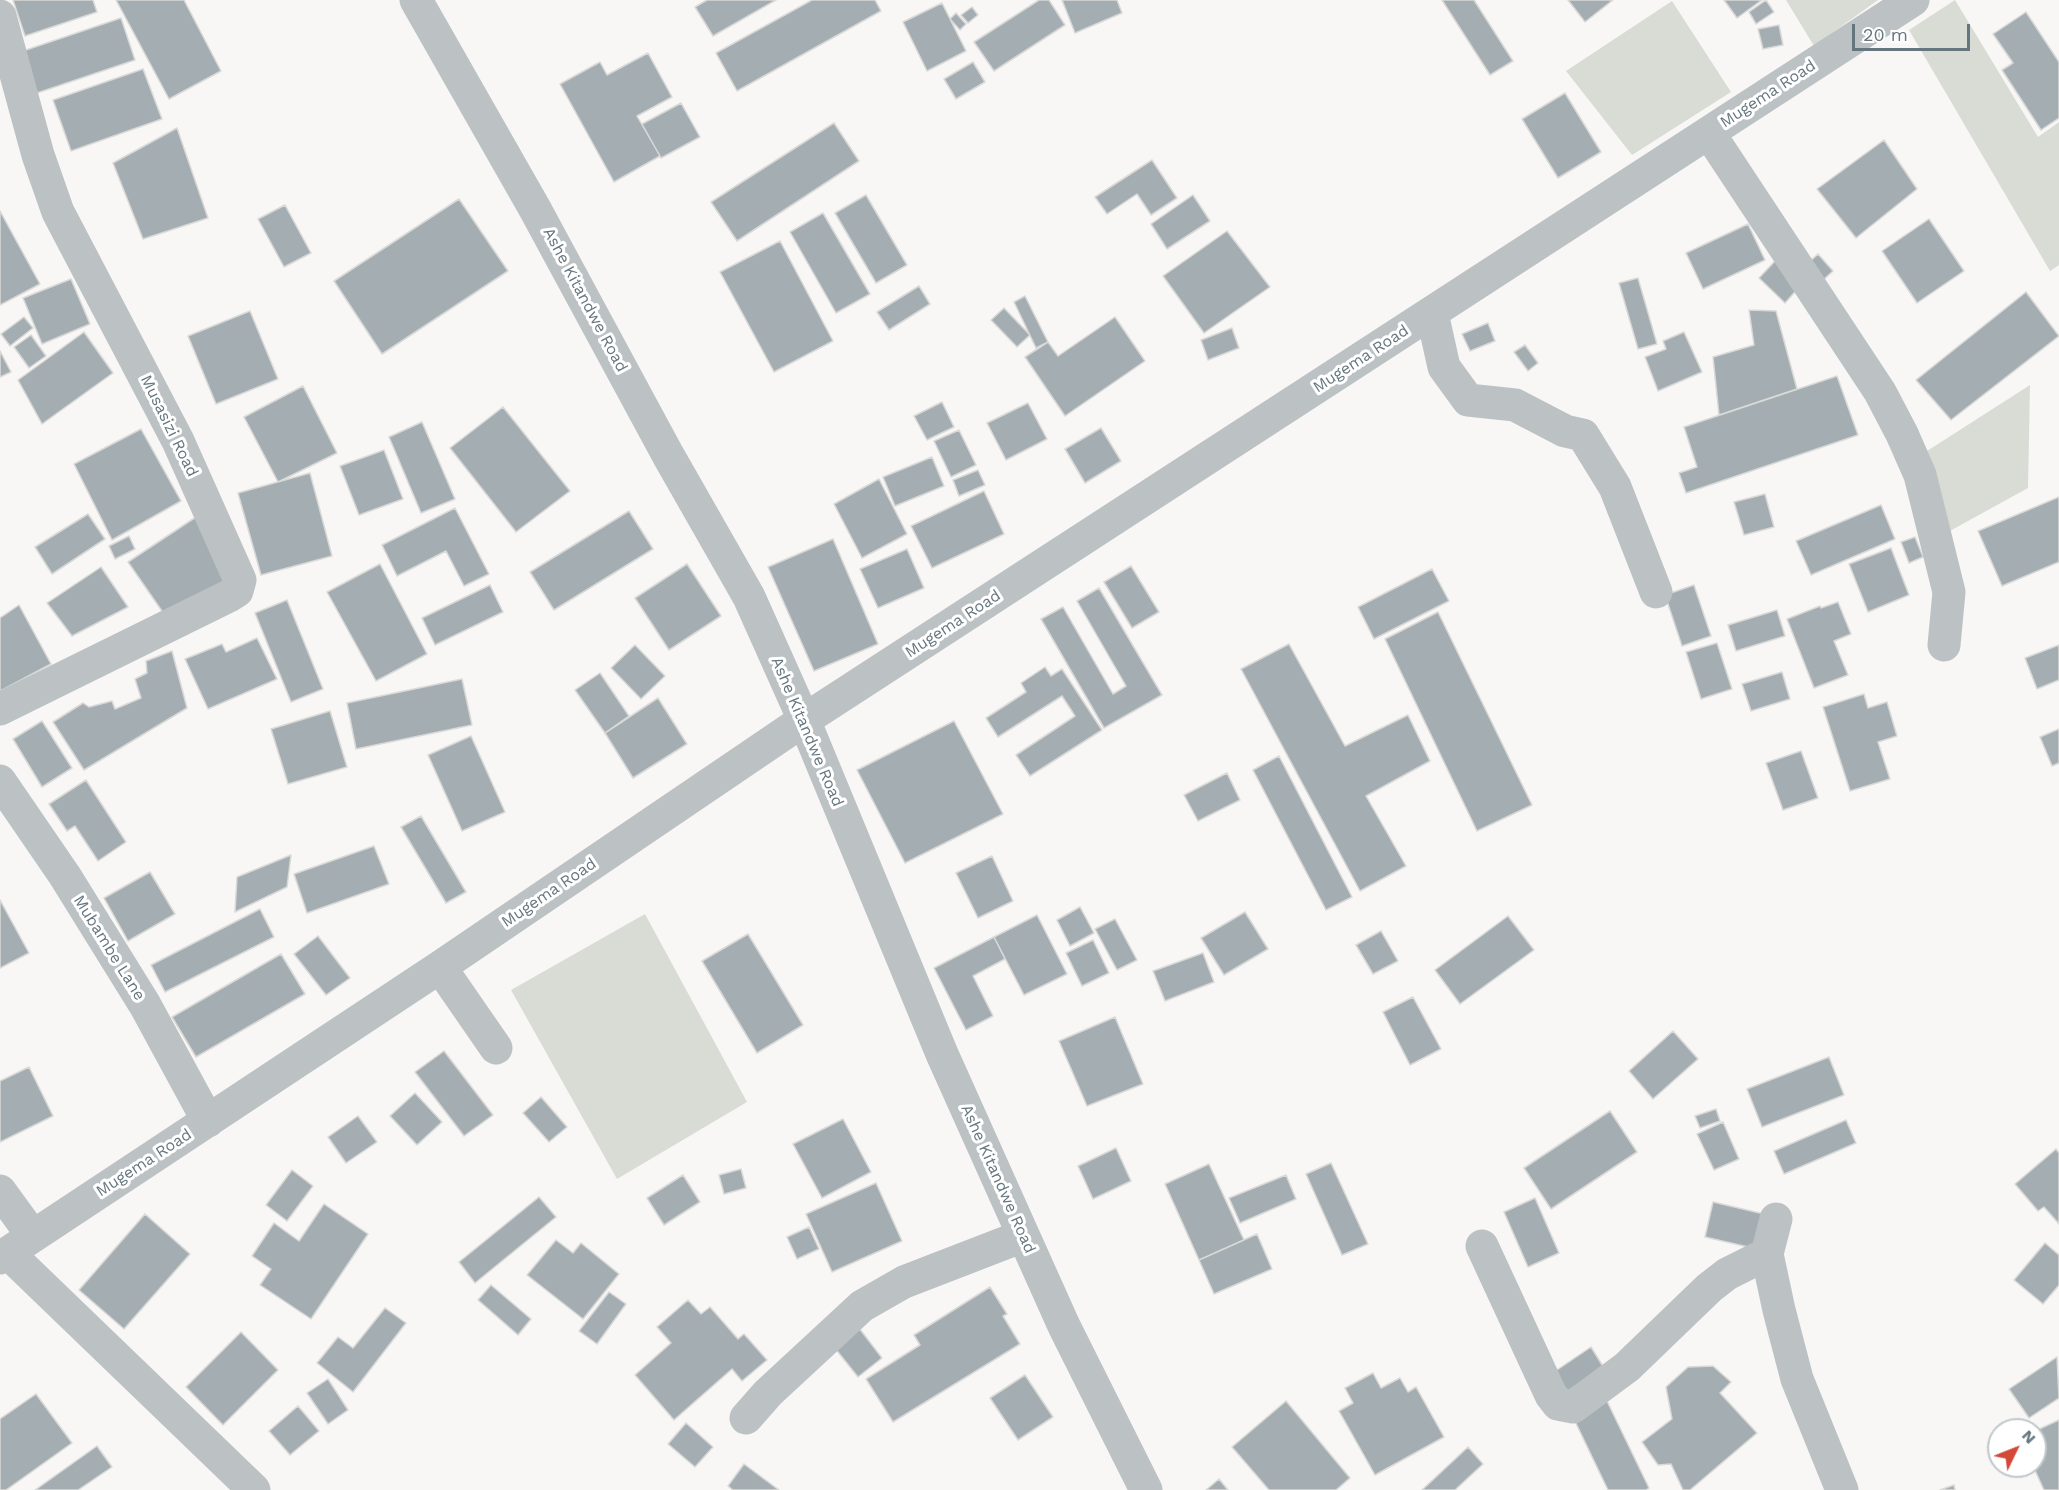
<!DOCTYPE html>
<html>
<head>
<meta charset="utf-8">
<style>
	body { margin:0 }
	#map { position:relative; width:2059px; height:1490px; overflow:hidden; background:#f8f7f5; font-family:"Work Sans",sans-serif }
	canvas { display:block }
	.north { position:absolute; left:1987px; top:1418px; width:60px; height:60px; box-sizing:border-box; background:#fff; border:2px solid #c1c8cb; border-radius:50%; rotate:47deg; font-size:16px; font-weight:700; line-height:24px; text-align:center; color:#65767e }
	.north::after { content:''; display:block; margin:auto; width:21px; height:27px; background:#d44838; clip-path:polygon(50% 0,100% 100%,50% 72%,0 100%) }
	.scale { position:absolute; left:1852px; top:24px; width:118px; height:27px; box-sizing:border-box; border:3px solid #65767e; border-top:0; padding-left:8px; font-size:18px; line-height:21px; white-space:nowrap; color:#65767e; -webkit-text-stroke:4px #fff; paint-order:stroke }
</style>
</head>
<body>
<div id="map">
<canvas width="2059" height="1490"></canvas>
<div class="north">N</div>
<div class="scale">20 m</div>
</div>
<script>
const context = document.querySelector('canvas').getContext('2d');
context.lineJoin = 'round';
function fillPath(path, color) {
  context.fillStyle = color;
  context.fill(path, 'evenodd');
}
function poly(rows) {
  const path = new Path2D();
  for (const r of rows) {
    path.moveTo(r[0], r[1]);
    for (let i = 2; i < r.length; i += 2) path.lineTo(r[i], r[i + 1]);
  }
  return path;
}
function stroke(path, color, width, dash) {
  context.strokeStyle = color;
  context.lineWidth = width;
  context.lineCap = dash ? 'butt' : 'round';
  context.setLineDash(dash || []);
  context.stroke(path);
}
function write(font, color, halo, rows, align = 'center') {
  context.font = font + ' "Work Sans",sans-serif';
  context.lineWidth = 6;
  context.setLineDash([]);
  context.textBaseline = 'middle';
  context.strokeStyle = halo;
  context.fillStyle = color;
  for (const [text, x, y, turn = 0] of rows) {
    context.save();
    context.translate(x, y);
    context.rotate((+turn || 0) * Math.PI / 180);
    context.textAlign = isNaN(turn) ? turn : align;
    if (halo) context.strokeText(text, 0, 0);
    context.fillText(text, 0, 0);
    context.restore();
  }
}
fillPath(poly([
	[1786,0,1878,0,1814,46],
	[1955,0,2038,137,2059,122,2059,265,2050,271,1909,30],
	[1672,1,1731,92,1632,155,1566,71],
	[2030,385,2028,488,1948,532,1927,451],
	[645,914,747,1102,617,1179,511,990]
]), '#d8dcd5');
const building = poly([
	[13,0,93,0,97,12,25,36,13,0],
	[116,0,184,0,221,71,169,99,116,0],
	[707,0,776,0,713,36,695,7,707,0],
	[812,0,875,0,881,11,737,91,716,53,812,0],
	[1039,0,1049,0,1065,25,994,71,974,42,1039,0],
	[1062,0,1117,0,1122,13,1075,33,1062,0],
	[1442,0,1474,0,1513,61,1490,75,1442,0],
	[1568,0,1613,0,1585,22,1568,0],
	[1724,0,1762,0,1737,18,1724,0],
	[1766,0,1774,12,1756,24,1749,12,1766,0],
	[942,3,966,51,927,71,903,22,942,3],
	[972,7,978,15,968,23,961,15,972,7],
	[2026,12,2059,62,2059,118,2041,130,2002,70,2013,63,1993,34,2026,12],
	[956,13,966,24,960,30,950,19,956,13],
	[121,18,135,60,34,94,20,52,121,18],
	[1779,25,1783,45,1763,49,1758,29,1779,25],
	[648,53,672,97,637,116,660,156,614,182,560,84,600,62,607,75,648,53],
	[973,62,985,82,956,99,944,79,973,62],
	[143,69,162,119,71,151,53,100,143,69],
	[1565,93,1601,152,1558,178,1522,119,1565,93],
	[681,103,700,137,661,158,642,124,681,103],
	[834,123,859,161,737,241,711,202,834,123],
	[177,128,208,218,143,239,113,163,177,128],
	[1884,140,1917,189,1856,238,1817,189,1884,140],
	[1152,160,1177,198,1151,215,1137,194,1107,214,1095,197,1152,160],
	[866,195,907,265,876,283,835,213,866,195],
	[1193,195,1210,221,1167,249,1151,224,1193,195],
	[459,199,508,271,382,354,334,281,459,199],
	[285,205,311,253,284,267,258,219,285,205],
	[0,211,40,284,0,305,0,211],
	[823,213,870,294,836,313,790,232,823,213],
	[1929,219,1964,271,1917,303,1882,251,1929,219],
	[1748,224,1765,260,1703,289,1686,253,1748,224],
	[1227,231,1270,287,1204,333,1163,276,1227,231],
	[780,241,833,341,774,372,720,272,780,241],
	[1818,254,1833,271,1822,281,1807,264,1818,254],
	[1776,260,1801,285,1785,303,1759,278,1776,260],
	[1638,278,1657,344,1638,349,1619,283,1638,278],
	[71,279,90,324,42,344,23,298,71,279],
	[919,286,930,304,889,330,877,312,919,286],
	[2026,292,2059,336,1951,420,1916,380,2026,292],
	[1025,296,1048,342,1036,348,1014,302,1025,296],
	[1004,308,1030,335,1017,347,991,320,1004,308],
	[1749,310,1776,311,1797,389,1719,415,1713,357,1754,345,1749,310],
	[250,311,278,379,216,404,188,336,250,311],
	[24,317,33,328,10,346,1,334,24,317],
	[1115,317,1145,361,1065,416,1025,357,1048,342,1058,356,1115,317],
	[1488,323,1495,341,1470,351,1462,334,1488,323],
	[1232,328,1239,348,1208,360,1201,340,1232,328],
	[84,332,113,373,42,424,18,380,84,332],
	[1684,332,1702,372,1658,391,1645,357,1666,349,1663,341,1684,332],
	[31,335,46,356,29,368,14,347,31,335],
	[1525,345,1538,363,1528,371,1514,352,1525,345],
	[0,351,11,372,0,377,0,351],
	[1837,376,1858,435,1686,493,1679,473,1697,467,1684,427,1837,376],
	[303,386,337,453,278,482,244,417,303,386],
	[942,402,954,427,927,440,914,416,942,402],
	[1028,403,1047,439,1006,460,987,423,1028,403],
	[503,407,570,491,516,532,450,448,503,407],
	[422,422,455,499,421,513,389,437,422,422],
	[1101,428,1121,461,1085,483,1065,449,1101,428],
	[141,429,181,501,112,540,74,464,141,429],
	[959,430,976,465,951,477,934,441,959,430],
	[384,450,403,499,359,515,340,466,384,450],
	[932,457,944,486,895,506,883,477,932,457],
	[978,470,985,485,959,496,953,480,978,470],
	[310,473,332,556,261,575,238,493,310,473],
	[879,479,907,534,862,558,834,504,879,479],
	[984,491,1004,534,932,568,911,526,984,491],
	[1765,494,1774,527,1744,535,1734,502,1765,494],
	[2059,497,2059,562,2002,586,1978,531,2059,497],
	[1881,505,1895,539,1811,575,1796,541,1881,505],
	[455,508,489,574,464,586,446,551,397,576,382,545,455,508],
	[629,511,653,549,554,610,530,572,629,511],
	[88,514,105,539,52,574,35,547,88,514],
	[196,517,227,585,164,614,128,562,196,517],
	[129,536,135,549,115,559,109,546,129,536],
	[1915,537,1923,557,1909,563,1901,542,1915,537],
	[833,539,878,644,814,671,768,567,833,539],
	[1891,548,1909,595,1868,612,1849,564,1891,548],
	[907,549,924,588,878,608,860,569,907,549],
	[380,564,427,654,376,681,327,592,380,564],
	[687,564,721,616,669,650,635,598,687,564],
	[1131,566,1159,612,1132,628,1104,582,1131,566],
	[101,567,128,607,72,636,47,603,101,567],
	[1432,569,1449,601,1374,639,1358,607,1432,569],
	[490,585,503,612,435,645,422,618,490,585],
	[1694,585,1711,636,1682,646,1665,595,1694,585],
	[1099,588,1162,695,1104,728,1041,619,1063,607,1113,694,1126,686,1077,601,1099,588],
	[287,600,323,689,291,702,255,613,287,600],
	[1838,602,1851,634,1834,641,1848,675,1814,688,1787,619,1820,606,1821,608,1838,602],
	[19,605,51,664,0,691,0,618,19,605],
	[1777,610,1785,636,1736,651,1728,625,1777,610],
	[1438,612,1532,805,1477,831,1385,639,1438,612],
	[257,638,277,679,208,709,185,659,222,644,226,652,257,638],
	[1717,643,1732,689,1701,699,1686,652,1717,643],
	[1289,644,1345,746,1408,715,1430,761,1366,796,1406,866,1360,891,1241,669,1289,644],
	[635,645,665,676,641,699,611,668,635,645],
	[2059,645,2059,680,2037,689,2025,658,2059,645],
	[172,651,187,708,84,770,53,722,83,703,89,707,112,701,115,709,141,698,135,679,147,673,146,661,172,651],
	[1045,667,1051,676,1062,669,1102,730,1030,776,1016,755,1075,716,1062,696,998,737,986,718,1026,692,1021,683,1045,667],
	[1782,672,1790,699,1751,711,1742,684,1782,672],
	[600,673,629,716,605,733,575,690,600,673],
	[462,679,472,725,356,749,347,703,462,679],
	[1864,694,1868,708,1887,702,1897,736,1878,742,1890,779,1850,791,1823,707,1864,694],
	[658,698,687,744,633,778,605,733,658,698],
	[330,711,347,767,288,784,271,729,330,711],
	[42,721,72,768,42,787,13,739,42,721],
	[954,721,1003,814,905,863,857,770,954,721],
	[2059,729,2059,763,2052,766,2040,737,2059,729],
	[471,736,505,812,462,831,428,755,471,736],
	[1801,751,1818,798,1783,810,1766,763,1801,751],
	[1279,756,1352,897,1326,910,1253,770,1279,756],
	[1227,773,1240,800,1198,821,1184,795,1227,773],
	[86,780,126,842,98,861,75,826,67,831,49,804,86,780],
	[421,816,466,892,446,903,401,827,421,816],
	[374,846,389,884,307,913,294,874,374,846],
	[291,855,287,887,235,912,237,877,291,855],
	[992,856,1013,901,978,918,956,873,992,856],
	[150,872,175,914,128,941,104,898,150,872],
	[0,900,29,953,0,968,0,900],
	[1080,907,1094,933,1070,946,1057,920,1080,907],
	[260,909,274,937,165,992,151,965,260,909],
	[1245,912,1268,949,1224,975,1201,938,1245,912],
	[1037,915,1067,974,1024,995,994,937,1037,915],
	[1508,916,1534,950,1460,1004,1435,970,1508,916],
	[1115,919,1137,960,1117,970,1095,929,1115,919],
	[1381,931,1398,961,1373,974,1356,945,1381,931],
	[748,934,803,1025,757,1053,702,961,748,934],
	[318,936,350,978,326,995,294,954,318,936],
	[994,937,1005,959,973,976,993,1016,966,1030,934,968,994,937],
	[1093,940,1109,973,1082,986,1066,953,1093,940],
	[1203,953,1214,982,1165,1001,1153,971,1203,953],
	[281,954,305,994,196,1057,172,1017,281,954],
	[1413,997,1441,1049,1410,1065,1383,1012,1413,997],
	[1115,1017,1143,1084,1087,1106,1059,1041,1115,1017],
	[1673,1031,1698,1059,1653,1099,1629,1071,1673,1031],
	[444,1051,493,1115,464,1136,415,1072,444,1051],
	[1829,1057,1844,1095,1762,1127,1747,1089,1829,1057],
	[29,1067,53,1116,0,1142,0,1081,29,1067],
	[415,1093,442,1122,417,1145,390,1116,415,1093],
	[541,1097,567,1127,549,1142,523,1113,541,1097],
	[1716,1109,1720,1121,1700,1128,1695,1116,1716,1109],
	[1610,1111,1637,1152,1551,1209,1524,1168,1610,1111],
	[358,1116,377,1142,346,1163,328,1137,358,1116],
	[843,1119,871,1172,822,1198,793,1144,843,1119],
	[1846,1120,1856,1143,1784,1174,1774,1151,1846,1120],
	[1723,1122,1739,1159,1714,1170,1697,1134,1723,1122],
	[1116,1148,1131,1181,1093,1199,1078,1166,1116,1148],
	[2056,1149,2059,1153,2059,1224,2044,1207,2038,1211,2015,1184,2056,1149],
	[1331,1163,1368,1244,1342,1255,1306,1174,1331,1163],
	[1209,1164,1244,1240,1199,1260,1165,1184,1209,1164],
	[741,1169,746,1188,724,1194,719,1175,741,1169],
	[292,1170,313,1186,287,1221,266,1205,292,1170],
	[683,1175,700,1202,664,1225,647,1198,683,1175],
	[1286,1175,1296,1199,1240,1223,1229,1198,1286,1175],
	[876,1183,902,1241,832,1272,806,1214,876,1183],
	[539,1197,556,1217,475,1283,459,1262,539,1197],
	[1535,1198,1559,1253,1528,1267,1504,1212,1535,1198],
	[1713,1202,1764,1214,1757,1249,1705,1237,1713,1202],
	[324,1204,368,1234,311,1319,260,1285,271,1269,252,1256,274,1223,299,1241,324,1204],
	[145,1214,190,1254,124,1329,79,1290,145,1214],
	[809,1227,819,1249,797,1259,787,1237,809,1227],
	[1257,1234,1272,1269,1214,1294,1199,1260,1257,1234],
	[556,1240,573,1253,581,1243,619,1274,583,1319,527,1275,556,1240],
	[2045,1243,2059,1255,2059,1285,2043,1304,2014,1280,2045,1243],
	[491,1285,531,1319,518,1335,478,1300,491,1285],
	[990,1287,1007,1314,1003,1316,1020,1344,893,1422,866,1379,920,1345,914,1335,990,1287],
	[609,1292,626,1304,597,1344,579,1331,609,1292],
	[688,1300,701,1314,710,1307,738,1339,744,1334,767,1360,742,1381,732,1369,674,1420,635,1375,671,1343,657,1327,688,1300],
	[385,1308,406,1323,353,1392,317,1363,338,1337,353,1348,385,1308],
	[859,1328,882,1358,858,1377,834,1347,859,1328],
	[241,1332,278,1370,223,1425,186,1387,241,1332],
	[1591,1347,1604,1368,1567,1392,1554,1372,1591,1347],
	[2057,1357,2059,1398,2029,1418,2009,1389,2057,1357],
	[1713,1366,1731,1382,1720,1393,1757,1433,1690,1490,1683,1490,1671,1464,1658,1465,1642,1442,1672,1419,1666,1387,1688,1367,1713,1366],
	[1373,1373,1381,1388,1400,1378,1408,1392,1416,1387,1444,1437,1375,1475,1339,1411,1353,1403,1345,1388,1373,1373],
	[1025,1375,1053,1417,1018,1440,990,1398,1025,1375],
	[328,1379,348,1410,328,1424,307,1393,328,1379],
	[36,1394,72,1443,6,1490,0,1490,0,1419,36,1394],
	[1606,1399,1649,1488,1646,1490,1608,1490,1572,1415,1606,1399],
	[1286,1401,1350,1478,1336,1490,1269,1490,1232,1447,1286,1401],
	[298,1406,319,1431,290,1455,269,1431,298,1406],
	[2059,1420,2059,1490,2044,1490,2033,1466,2035,1431,2059,1420],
	[686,1423,713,1447,695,1467,668,1444,686,1423],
	[97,1446,112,1467,78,1490,35,1490,97,1446],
	[1468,1447,1483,1464,1455,1490,1422,1490,1468,1447],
	[744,1464,779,1490,733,1490,728,1486,744,1464],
	[1219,1479,1228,1490,1206,1490,1219,1479],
	[1954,1485,1955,1490,1940,1490,1954,1485]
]);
fillPath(building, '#a4aeb2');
stroke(building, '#d9d9d7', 1.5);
stroke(poly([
	[416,0,535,209,668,455,749,597,804,720,942,1054,1064,1326,1146,1490],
	[0,16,38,155,58,212,178,441,240,580,237,591,229,596,0,709],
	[1709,133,1880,392,1902,434,1920,475,1949,592,1944,645],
	[1432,313,1444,367,1468,400,1515,405,1565,431,1583,435,1615,487,1656,592],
	[0,781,65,876,145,1005,208,1121],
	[440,967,496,1048],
	[0,1191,32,1235],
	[1776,1219,1767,1254,1779,1310,1797,1379,1842,1490],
	[1482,1246,1551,1395,1558,1404,1573,1407,1627,1367,1709,1288,1727,1274,1767,1254],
	[8,1253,254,1490],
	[0,1258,440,967,804,720,1913,0],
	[746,1418,768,1393,862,1306,904,1282,1023,1236]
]), '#bcc2c4', 33);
write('16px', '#65767e', '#fff', [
	["Mugema Road",1768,94,-33],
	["Ashe Kitandwe Road",585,300,62],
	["Mugema Road",1361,359,-33],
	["Musasizi Road",169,426,64],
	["Mugema Road",953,624,-33],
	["Ashe Kitandwe Road",807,732,67],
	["Mugema Road",549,893,-34],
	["Mubambe Lane",109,948,58],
	["Mugema Road",144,1163,-33],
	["Ashe Kitandwe Road",998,1179,66]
]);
</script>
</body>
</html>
